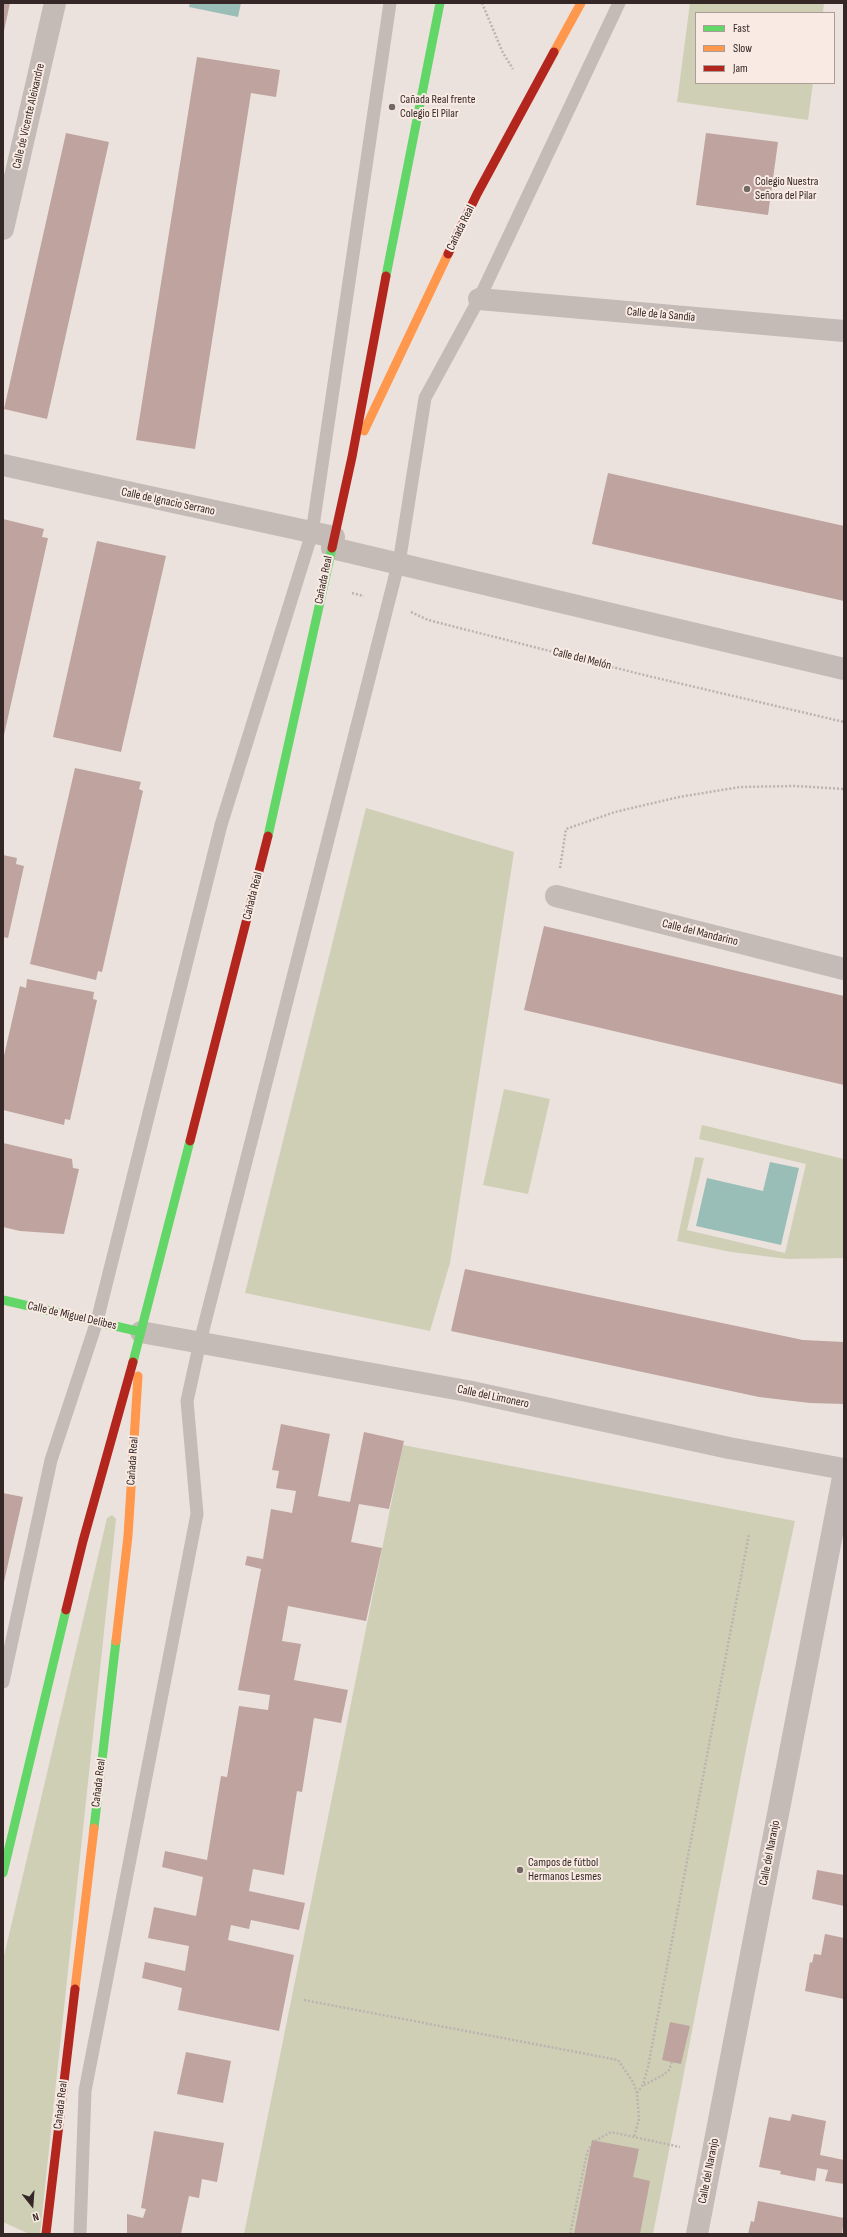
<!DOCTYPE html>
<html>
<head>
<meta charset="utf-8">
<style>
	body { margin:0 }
	#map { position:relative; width:847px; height:2237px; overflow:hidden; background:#ebe2dd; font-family:"Sofia Sans Condensed",sans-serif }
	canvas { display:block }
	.frame { position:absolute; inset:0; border:4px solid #342725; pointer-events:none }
	.legend { position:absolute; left:695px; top:12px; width:140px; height:72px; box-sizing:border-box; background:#f9ebe3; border:1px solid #aa9d97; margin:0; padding:5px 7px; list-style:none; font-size:12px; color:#342725 }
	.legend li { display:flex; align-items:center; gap:8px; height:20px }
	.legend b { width:20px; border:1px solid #aa9d97 }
	.north { position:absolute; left:12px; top:2185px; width:40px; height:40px; -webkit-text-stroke:3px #f9ebe3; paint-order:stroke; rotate:163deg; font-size:11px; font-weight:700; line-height:16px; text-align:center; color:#342725 }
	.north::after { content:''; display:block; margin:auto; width:14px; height:18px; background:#342725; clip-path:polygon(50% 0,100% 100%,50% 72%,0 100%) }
</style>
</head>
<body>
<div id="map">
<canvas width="847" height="2237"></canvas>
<div class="frame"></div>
<ul class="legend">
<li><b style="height:5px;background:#63d668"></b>Fast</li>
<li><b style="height:5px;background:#ff974d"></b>Slow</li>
<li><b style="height:5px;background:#b3261e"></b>Jam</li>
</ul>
<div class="north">N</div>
</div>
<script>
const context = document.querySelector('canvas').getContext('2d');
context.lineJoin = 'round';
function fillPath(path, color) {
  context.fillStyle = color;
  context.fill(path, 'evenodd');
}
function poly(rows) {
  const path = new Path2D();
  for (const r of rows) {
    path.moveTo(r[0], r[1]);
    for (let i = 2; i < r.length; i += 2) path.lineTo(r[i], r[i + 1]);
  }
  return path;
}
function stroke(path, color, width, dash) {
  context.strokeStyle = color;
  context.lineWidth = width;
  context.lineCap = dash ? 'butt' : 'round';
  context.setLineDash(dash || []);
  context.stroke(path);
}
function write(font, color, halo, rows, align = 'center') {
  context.font = font + ' "Sofia Sans Condensed",sans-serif';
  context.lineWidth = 4;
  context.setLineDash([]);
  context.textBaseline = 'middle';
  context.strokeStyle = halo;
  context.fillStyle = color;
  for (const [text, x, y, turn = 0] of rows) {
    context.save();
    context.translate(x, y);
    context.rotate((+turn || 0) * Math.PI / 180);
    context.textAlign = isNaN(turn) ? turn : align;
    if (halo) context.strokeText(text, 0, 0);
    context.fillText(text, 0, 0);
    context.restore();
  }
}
fillPath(poly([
	[690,3,824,3,823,13,696,13,696,83,813,83,808,120,677,102],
	[366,808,514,852,450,1263,430,1331,245,1293],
	[504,1089,550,1099,528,1194,483,1185],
	[702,1125,844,1159,844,1258,788,1259,731,1252,677,1241,695,1157,704,1158,687,1230,785,1253,806,1164,699,1139],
	[403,1445,795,1521,749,1734,653,2234,244,2234],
	[112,1515,116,1519,40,2234,29,2234,3,2222,3,1960,107,1518]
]), '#cfcfb6');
fillPath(poly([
	[190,3,241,3,238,17,189,7],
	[770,1162,799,1168,781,1245,696,1226,707,1178,763,1191]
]), '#99beb8');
fillPath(poly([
	[3,3,10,3,4,31,3,31],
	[197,57,280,70,276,97,251,93,195,449,136,440],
	[66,133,109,142,47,419,4,409],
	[706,133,778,142,768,215,696,205],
	[608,473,844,526,844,601,592,544],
	[3,519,44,529,42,537,48,538,4,735],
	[97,541,166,556,121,752,53,737],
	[75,768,141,782,139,789,143,791,102,972,98,971,96,980,30,964],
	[3,855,17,858,16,864,24,866,8,938,3,937],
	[544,926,844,996,844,1085,524,1010],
	[27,979,94,992,93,999,97,1000,70,1120,65,1119,64,1125,3,1110,3,1060,20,986,26,988],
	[3,1143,72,1159,73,1168,79,1169,64,1234,20,1231,3,1227],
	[465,1269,803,1340,844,1342,844,1404,810,1403,759,1397,451,1331],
	[281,1424,330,1434,318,1496,350,1502,364,1432,404,1441,389,1509,359,1504,351,1542,382,1548,366,1621,288,1606,282,1641,301,1644,294,1680,348,1690,341,1723,314,1718,302,1792,297,1791,284,1875,253,1869,249,1891,305,1903,299,1930,251,1920,249,1929,231,1925,228,1940,294,1955,279,2031,178,2010,182,1988,142,1978,145,1962,185,1971,189,1946,148,1938,154,1907,196,1916,203,1877,162,1867,165,1851,207,1860,221,1776,227,1777,239,1706,268,1710,270,1695,238,1690,261,1569,245,1565,247,1556,263,1559,271,1509,292,1513,296,1491,276,1488,279,1471,272,1470],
	[3,1493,23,1497,4,1582,3,1582],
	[817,1870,844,1875,844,1906,812,1899],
	[825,1934,844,1938,844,1999,805,1991,810,1962,812,1963,814,1954,821,1955],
	[670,2022,690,2026,681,2064,662,2060],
	[186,2052,231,2061,223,2103,177,2094],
	[792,2114,826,2121,820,2155,844,2160,844,2184,825,2181,828,2170,817,2168,815,2181,780,2174,781,2171,759,2167,769,2117,790,2121],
	[154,2131,224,2143,217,2182,202,2179,199,2198,189,2196,181,2234,127,2234,127,2214,143,2218,146,2209,141,2208],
	[592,2140,639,2149,633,2177,650,2181,640,2234,574,2234],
	[758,2201,844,2218,842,2234,748,2234,751,2221,754,2222]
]), '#bfa39e');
stroke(poly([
	[482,3,503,53,513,69],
	[352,593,364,596],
	[411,612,428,620,644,675,844,722],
	[560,868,566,829,615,812,679,797,740,787,795,786,844,789],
	[304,2000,618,2060,633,2082,637,2093,639,2119,634,2137],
	[644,2085,663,2075,669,2070,672,2062],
	[637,2093,643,2085,648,2067,749,1534],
	[595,2141,611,2132,680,2147],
	[570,2234,587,2153,591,2145]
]), '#bcb3af', 2.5, [2, 2]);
stroke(poly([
	[3,1682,51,1460,97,1321,221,825,312,533,390,3],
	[80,2234,85,2091,197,1514,187,1401,200,1342,400,557,425,398,479,299,619,3]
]), '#c4bab6', 13);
stroke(poly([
	[3,229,55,3],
	[479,299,844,331],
	[3,465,334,537],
	[332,548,844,669],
	[556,896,844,969],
	[141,1332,467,1391,729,1448,844,1469],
	[697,2234,844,1472]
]), '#c4bab6', 22);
stroke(poly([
	[386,276,440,3],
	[268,836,332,548],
	[3,1300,141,1332],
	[133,1362,190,1141],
	[94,1828,116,1641],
	[3,1873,66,1610]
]), '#63d668', 9);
stroke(poly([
	[554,52,581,3],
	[364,431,448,254],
	[116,1641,128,1536,138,1376],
	[75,1989,94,1828]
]), '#ff974d', 9);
stroke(poly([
	[448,254,477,194,554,52],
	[332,548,352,457,386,276],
	[190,1141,268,836],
	[66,1610,83,1541,133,1362],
	[46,2234,75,1989]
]), '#b3261e', 9);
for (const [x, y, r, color] of [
	[392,107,4,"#746865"],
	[747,189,4,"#746865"],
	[520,1870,4,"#746865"]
]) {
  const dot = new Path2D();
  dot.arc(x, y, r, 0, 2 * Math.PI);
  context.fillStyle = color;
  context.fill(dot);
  stroke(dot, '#f9ebe3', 1.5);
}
write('12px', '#342725', '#f9ebe3', [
	["Cañada Real frente",400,100],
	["Colegio El Pilar",400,114],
	["Colegio Nuestra",755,182],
	["Señora del Pilar",755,196],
	["Campos de fútbol",528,1863],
	["Hermanos Lesmes",528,1877]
], 'left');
write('12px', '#342725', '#f9ebe3', [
	["Calle de Vicente Aleixandre",29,116,-77],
	["Cañada Real",461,228,-64],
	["Calle de la Sandía",661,315,5],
	["Calle de Ignacio Serrano",168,502,12],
	["Cañada Real",324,580,-78],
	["Calle del Melón",582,659,14],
	["Cañada Real",253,896,-76],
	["Calle del Mandarino",700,933,14],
	["Calle de Miguel Delibes",72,1316,13],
	["Calle del Limonero",493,1397,12],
	["Cañada Real",133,1461,-86],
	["Cañada Real",99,1783,-83],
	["Calle del Naranjo",770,1853,-79],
	["Cañada Real",61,2105,-83],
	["Calle del Naranjo",709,2171,-79]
]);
</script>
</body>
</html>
